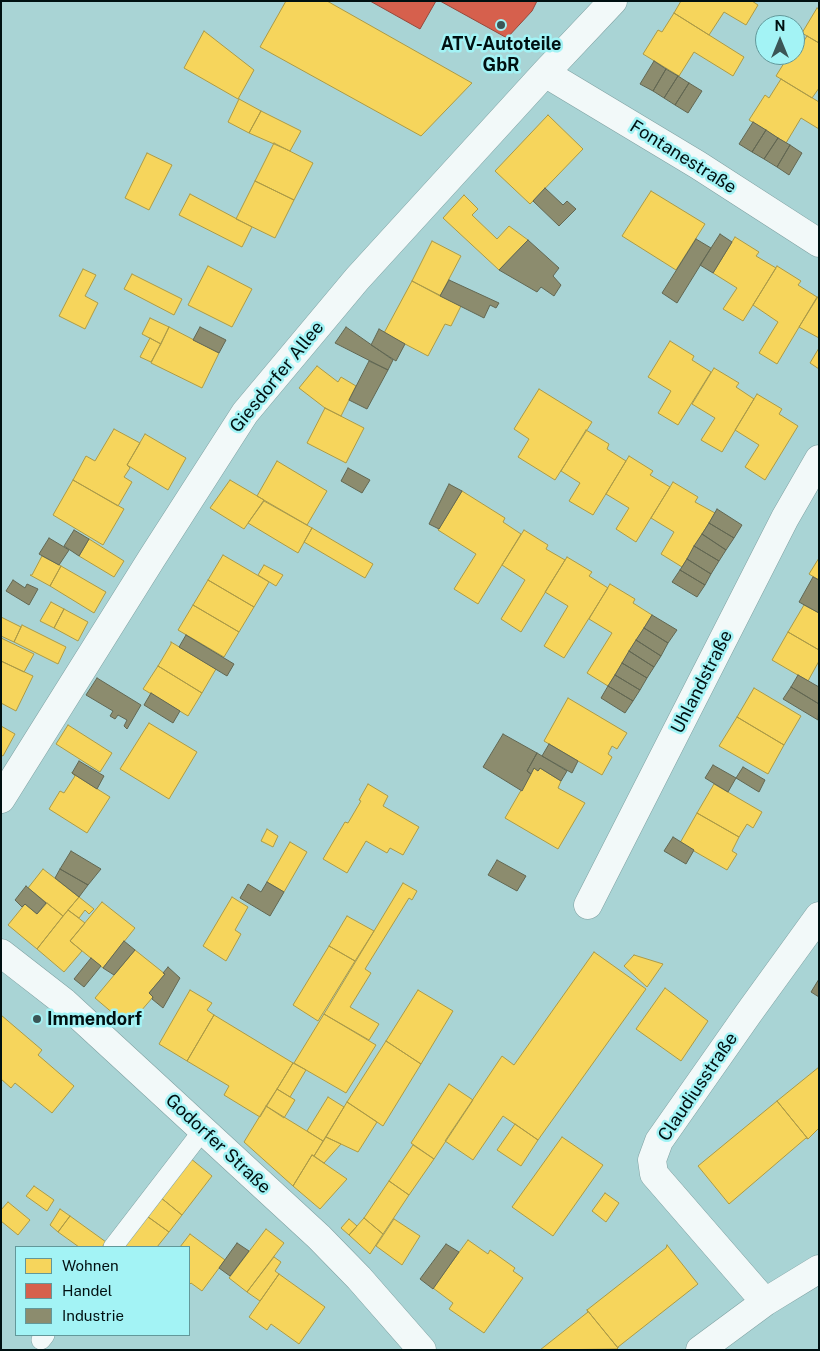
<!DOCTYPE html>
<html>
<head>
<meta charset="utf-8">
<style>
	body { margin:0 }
	#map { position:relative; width:820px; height:1351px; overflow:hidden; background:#a9d4d5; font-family:"Public Sans",sans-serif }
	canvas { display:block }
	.frame { position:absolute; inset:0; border:2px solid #001011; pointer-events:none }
	.legend { position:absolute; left:15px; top:1246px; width:175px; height:90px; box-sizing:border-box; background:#a3f3f5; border:1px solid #62989a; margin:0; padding:6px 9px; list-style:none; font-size:15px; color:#001011 }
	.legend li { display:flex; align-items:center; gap:10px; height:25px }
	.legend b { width:25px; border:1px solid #62989a }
	.north { position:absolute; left:755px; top:15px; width:50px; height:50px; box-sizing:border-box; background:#a3f3f5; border:1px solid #62989a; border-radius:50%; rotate:0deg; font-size:14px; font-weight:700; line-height:20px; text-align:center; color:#001011 }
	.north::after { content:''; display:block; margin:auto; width:18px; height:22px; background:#3b5556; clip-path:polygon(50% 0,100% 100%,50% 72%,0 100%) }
</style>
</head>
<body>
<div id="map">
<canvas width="820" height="1351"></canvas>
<div class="frame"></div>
<ul class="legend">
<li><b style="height:14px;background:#f6d55c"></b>Wohnen</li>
<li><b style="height:14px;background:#d6604d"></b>Handel</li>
<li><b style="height:14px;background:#8c8c6e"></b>Industrie</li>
</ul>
<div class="north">N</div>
</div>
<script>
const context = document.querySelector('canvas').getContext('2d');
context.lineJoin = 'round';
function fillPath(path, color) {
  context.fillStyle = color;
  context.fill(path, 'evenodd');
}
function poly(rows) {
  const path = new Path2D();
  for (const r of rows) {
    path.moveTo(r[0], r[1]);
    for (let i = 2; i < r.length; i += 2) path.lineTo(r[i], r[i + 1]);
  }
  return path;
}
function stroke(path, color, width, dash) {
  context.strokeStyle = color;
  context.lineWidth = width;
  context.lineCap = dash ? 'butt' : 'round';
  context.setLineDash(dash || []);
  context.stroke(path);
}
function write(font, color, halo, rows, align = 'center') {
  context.font = font + ' "Public Sans",sans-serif';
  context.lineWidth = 5;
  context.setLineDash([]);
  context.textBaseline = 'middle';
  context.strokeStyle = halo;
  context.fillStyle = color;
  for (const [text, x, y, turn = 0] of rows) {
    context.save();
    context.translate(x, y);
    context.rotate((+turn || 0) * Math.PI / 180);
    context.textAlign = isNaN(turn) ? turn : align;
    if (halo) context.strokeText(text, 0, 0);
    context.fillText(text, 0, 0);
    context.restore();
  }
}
const homes = poly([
	[286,1,327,1,472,83,421,136,260,47,286,1],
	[681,1,752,1,758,5,746,25,724,12,709,35,674,13,681,1],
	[817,8,819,9,819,43,802,33,817,8],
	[674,13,744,57,733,76,694,52,679,76,643,54,658,30,662,32,674,13],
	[204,31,254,70,238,99,184,68,204,31],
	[807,36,819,43,819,88,812,98,776,76,789,55,795,55,807,36],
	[781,79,819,102,819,129,801,118,786,143,749,120,765,95,769,98,781,79],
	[239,99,261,111,249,133,228,122,239,99],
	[261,111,301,131,290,151,249,133,261,111],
	[548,115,583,149,530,204,495,171,548,115],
	[274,143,313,163,294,200,255,181,274,143],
	[147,153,172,165,149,210,125,198,147,153],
	[255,181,294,200,275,238,236,219,255,181],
	[651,191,705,224,676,270,622,236,651,191],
	[190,194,252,227,242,247,179,215,190,194],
	[464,195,478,209,472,215,497,239,509,226,528,240,499,270,443,218,464,195],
	[735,237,759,252,756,256,776,268,743,321,723,309,737,288,713,273,735,237],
	[432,241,461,256,440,296,412,281,432,241],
	[208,266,252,289,232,327,188,305,208,266],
	[777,266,801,281,798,285,817,297,777,364,759,353,778,322,753,305,777,266],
	[83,269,96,275,85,296,98,303,85,329,59,316,83,269],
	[132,274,182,299,174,315,124,289,132,274],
	[412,281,461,306,451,326,445,324,428,356,384,333,412,281],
	[819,295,819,338,799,327,819,295],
	[150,318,169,327,161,344,142,334,150,318],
	[169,327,219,353,202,388,151,363,169,327],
	[150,338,161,344,151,362,140,357,150,338],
	[670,341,694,356,692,360,711,372,678,425,658,413,671,391,648,377,670,341],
	[819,348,819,369,810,363,819,348],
	[317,366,338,382,341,377,356,386,341,416,325,408,299,388,317,366],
	[714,368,739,383,736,387,754,399,722,452,701,440,715,418,692,404,714,368],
	[539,389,592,422,555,480,518,457,529,439,514,429,539,389],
	[757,394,782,409,779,414,798,426,765,480,745,467,759,445,735,430,757,394],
	[325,408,364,428,346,463,307,443,325,408],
	[114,429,140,443,127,465,130,468,124,477,132,482,118,506,73,480,86,456,95,461,114,429],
	[586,430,609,444,607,449,626,461,593,515,569,501,580,483,561,471,586,430],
	[145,434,186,458,168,490,127,465,145,434],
	[629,456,653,471,650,475,670,487,636,542,616,529,629,508,606,494,629,456],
	[277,461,327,491,307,525,257,496,277,461],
	[73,480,124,509,103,545,53,515,73,480],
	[230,480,264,500,244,529,210,508,230,480],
	[673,482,698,497,695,502,715,513,682,567,661,554,674,532,651,518,673,482],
	[462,491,505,518,503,522,521,534,478,604,454,589,476,554,438,530,462,491],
	[264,501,312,528,298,553,248,523,264,501],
	[312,528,373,564,365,578,304,542,312,528],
	[524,530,548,545,546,549,565,560,521,632,501,619,525,580,502,565,524,530],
	[89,539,124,561,114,577,79,556,89,539],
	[223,555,269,582,254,607,208,580,223,555],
	[42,556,61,566,50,586,30,575,32,575,42,556],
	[567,557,592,572,589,576,608,588,564,658,544,646,568,606,545,592,567,557],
	[819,558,819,580,809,574,819,558],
	[264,565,283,575,276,586,258,575,264,565],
	[61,566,106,592,94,613,50,586,61,566],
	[208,580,254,607,239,632,193,605,208,580],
	[610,584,635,599,633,603,652,615,608,686,587,673,612,633,589,619,610,584],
	[51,602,64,609,54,628,40,621,51,602],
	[193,605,239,632,224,657,178,630,193,605],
	[804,605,819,613,819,650,788,632,804,605],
	[64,609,88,622,78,641,54,628,64,609],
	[1,617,21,627,14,642,1,636,1,617],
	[22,625,66,647,58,664,14,642,22,625],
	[788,632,819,650,819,661,808,681,772,660,788,632],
	[1,638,34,654,24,672,1,661,1,638],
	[171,642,216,669,202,693,158,666,171,644,171,642],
	[1,661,33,676,16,711,1,703,1,661],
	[158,666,202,693,188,716,143,689,158,666],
	[754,688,801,716,784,745,737,717,754,688],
	[568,698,627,733,617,749,612,746,608,754,612,757,602,775,544,741,568,698],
	[737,717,784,745,768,774,719,746,737,717],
	[149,723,197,752,169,799,120,769,149,723],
	[68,725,112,753,100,772,56,744,68,725],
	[1,726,15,734,3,756,1,755,1,726],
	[534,768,538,771,540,768,561,781,558,788,585,803,558,849,505,818,534,768],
	[72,773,110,797,87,833,49,809,60,791,64,793,75,776,72,773],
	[368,784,388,796,383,806,419,827,403,855,390,848,387,853,366,841,347,873,323,859,345,822,348,823,361,801,359,800,368,784],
	[714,784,762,812,753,828,747,824,739,837,697,813,714,784],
	[697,813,739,837,732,851,737,854,727,870,680,843,697,813],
	[267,829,278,836,273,847,261,841,267,829],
	[290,842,307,852,284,892,267,882,290,842],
	[43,869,79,897,63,916,28,888,43,869],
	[403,883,417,891,412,900,409,898,365,969,371,973,350,1007,379,1024,369,1040,324,1014,403,883],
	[79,897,94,909,89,914,85,910,79,918,68,910,79,897],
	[232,897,248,907,235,930,241,934,226,961,203,946,232,897],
	[102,902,135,928,103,968,70,941,102,902],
	[47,903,63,916,37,949,8,925,25,904,37,914,47,903],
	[68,910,85,923,70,941,82,951,64,972,37,949,68,910],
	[347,916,374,931,355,961,329,946,347,916],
	[329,946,355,961,318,1021,293,1005,329,946],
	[135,950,165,974,149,993,153,997,128,1026,95,998,135,950],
	[594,952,646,989,538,1140,503,1116,473,1160,445,1141,502,1056,514,1065,594,952],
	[634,955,663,964,647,987,624,966,634,955],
	[665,988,708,1021,681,1061,636,1029,665,988],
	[190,990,212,1003,207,1010,214,1015,187,1061,159,1044,190,990],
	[418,990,453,1011,421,1064,386,1041,418,990],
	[324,1014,376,1045,346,1093,294,1063,324,1014],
	[1,1015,42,1050,38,1055,74,1086,52,1113,15,1083,11,1088,1,1079,1,1015],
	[214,1015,293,1063,260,1117,224,1095,229,1086,187,1061,214,1015],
	[386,1041,421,1064,383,1126,347,1102,386,1041],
	[293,1063,306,1070,290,1097,277,1089,293,1063],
	[819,1067,819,1128,808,1139,777,1101,819,1067],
	[449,1084,473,1100,434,1159,411,1143,449,1084],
	[277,1089,295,1100,284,1118,266,1106,277,1089],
	[328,1097,344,1107,323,1141,307,1131,328,1097],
	[777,1101,808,1139,806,1138,729,1204,698,1166,777,1101],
	[347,1102,377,1122,358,1152,326,1137,347,1102],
	[266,1106,323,1141,314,1156,312,1155,293,1186,244,1142,266,1106],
	[515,1124,538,1140,521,1166,497,1150,515,1124],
	[326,1137,341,1144,324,1163,314,1156,326,1137],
	[562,1137,603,1165,553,1236,512,1207,562,1137],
	[413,1145,434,1159,409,1195,389,1181,413,1145],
	[312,1155,347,1179,320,1209,293,1186,312,1155],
	[190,1158,212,1176,182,1215,160,1197,190,1158],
	[389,1181,409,1195,383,1234,364,1218,389,1181],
	[34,1186,54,1200,47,1211,26,1196,34,1186],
	[605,1193,619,1203,606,1222,592,1211,605,1193],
	[160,1197,182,1215,169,1232,144,1214,160,1197],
	[8,1202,30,1220,18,1235,1,1221,1,1210,8,1202],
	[60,1209,70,1216,58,1232,50,1225,60,1209],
	[144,1214,169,1232,157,1247,119,1247,144,1214],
	[70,1216,106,1242,102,1247,79,1247,58,1232,70,1216],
	[364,1218,383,1234,370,1254,349,1235,364,1218],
	[349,1219,357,1226,349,1235,341,1228,349,1219],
	[394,1219,420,1236,402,1265,376,1246,394,1219],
	[266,1229,284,1243,247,1292,229,1278,266,1229],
	[190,1234,225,1260,202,1291,191,1283,189,1285,189,1247,180,1247,190,1234],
	[468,1240,488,1254,490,1250,515,1268,513,1271,523,1278,484,1333,449,1309,453,1303,433,1288,468,1240],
	[667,1245,698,1284,618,1347,618,1348,587,1310,666,1248,667,1245],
	[274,1257,281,1262,275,1271,279,1274,260,1301,247,1292,274,1257],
	[279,1274,325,1307,299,1344,271,1324,267,1330,249,1317,279,1274],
	[587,1310,618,1348,617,1349,540,1350,588,1312,587,1310]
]);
fillPath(homes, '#f6d55c');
stroke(homes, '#ac9a46', 1);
const shops = poly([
	[370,1,436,1,420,29,370,1],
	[440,1,537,1,532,11,507,38,440,1]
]);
fillPath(shops, '#d6604d');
stroke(shops, '#96483b', 1);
const industry = poly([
	[654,61,666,69,653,91,640,84,654,61],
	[666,69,678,76,664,98,653,91,666,69],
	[678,76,689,83,675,105,664,98,678,76],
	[689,83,702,91,688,113,675,105,689,83],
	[753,122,766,130,752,152,739,144,753,122],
	[766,130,778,138,764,159,752,152,766,130],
	[778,138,790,145,777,167,764,159,778,138],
	[790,145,802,153,789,175,777,167,790,145],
	[545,188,563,205,567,201,576,209,559,226,533,201,545,188],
	[720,234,732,242,713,273,700,265,720,234],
	[696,239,711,248,677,303,662,293,696,239],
	[528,240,559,268,553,276,561,285,554,296,541,287,537,292,499,270,528,240],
	[449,280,499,303,496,308,490,305,484,318,440,296,449,280],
	[200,327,226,340,219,353,193,340,200,327],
	[346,327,393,360,388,370,335,343,346,327],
	[379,329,405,344,396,361,371,345,379,329],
	[369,361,388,370,367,409,349,400,369,361],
	[348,468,370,480,362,493,341,481,348,468],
	[449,484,462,491,439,529,429,524,449,484],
	[717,509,742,525,734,538,709,523,717,509],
	[709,523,734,538,726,550,702,534,709,523],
	[74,530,89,539,79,556,64,546,74,530],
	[702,534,726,550,719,561,694,546,702,534],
	[49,538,69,550,59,565,39,554,49,538],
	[694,546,719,561,711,574,687,559,694,546],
	[687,559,711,574,705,585,680,570,687,559],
	[680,570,705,585,697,597,672,582,680,570],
	[813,577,819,580,819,613,799,602,813,577],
	[13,580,25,588,27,584,38,589,29,605,6,591,13,580],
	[652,615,677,630,668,643,644,628,652,615],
	[644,628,668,643,661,656,636,640,644,628],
	[186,635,234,664,227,676,179,647,186,635],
	[636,640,661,656,654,667,629,651,636,640],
	[629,651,654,667,647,678,622,663,629,651],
	[622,663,647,678,640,690,615,675,622,663],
	[615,675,640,690,633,701,608,686,615,675],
	[798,675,819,687,819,704,791,687,798,675],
	[97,678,141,705,127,729,124,726,127,720,118,715,115,719,110,716,113,711,86,695,97,678],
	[608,686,633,701,625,713,601,698,608,686],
	[791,687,819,704,818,720,783,699,791,687],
	[151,693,180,711,173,723,144,705,151,693],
	[503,734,537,753,527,771,531,774,522,791,483,767,503,734],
	[549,744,578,761,572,773,542,756,549,744],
	[537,753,567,771,561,781,540,768,538,771,534,768,531,774,527,771,537,753],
	[79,761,104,776,97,789,72,773,79,761],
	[713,765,736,778,728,792,705,778,713,765],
	[743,767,765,780,759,792,736,778,743,767],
	[673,837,694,850,686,864,664,851,673,837],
	[71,851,101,869,88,885,60,869,71,851],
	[497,860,526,876,517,891,488,875,497,860],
	[60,869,88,885,79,897,55,878,60,869],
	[267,882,284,892,270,916,240,898,248,884,261,892,267,882],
	[26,886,46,903,37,914,25,904,22,907,15,900,26,886],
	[124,941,135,950,114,975,103,968,124,941],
	[91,958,101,966,84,987,74,979,91,958],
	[168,967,180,978,163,1008,152,999,153,997,149,993,165,974,163,973,168,967],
	[819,979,819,997,811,992,819,979],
	[237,1243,249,1251,230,1276,219,1268,237,1243],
	[446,1244,459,1252,433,1289,420,1279,446,1244]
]);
fillPath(industry, '#8c8c6e');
stroke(industry, '#626752', 1);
const service = poly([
	[113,1247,203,1130],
	[41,1340,45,1335]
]);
const minor = poly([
	[545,73,698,165,819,243],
	[1,799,152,558,245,413,357,279,545,73,613,1],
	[588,905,785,518,819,459],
	[765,1302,654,1174,652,1160,659,1141,748,1014,819,916],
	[700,1350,765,1302,819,1269]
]);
const tertiary = poly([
	[1,953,64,1002,319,1237,359,1278,422,1350]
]);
stroke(service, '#7fa1a2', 20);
stroke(minor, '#7fa1a2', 29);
stroke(tertiary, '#7fa1a2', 29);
stroke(service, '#f2f9f9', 19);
stroke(minor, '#f2f9f9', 28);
stroke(tertiary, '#f2f9f9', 28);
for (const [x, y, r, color] of [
	[501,25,5,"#3b5556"],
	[37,1019,5,"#3b5556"]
]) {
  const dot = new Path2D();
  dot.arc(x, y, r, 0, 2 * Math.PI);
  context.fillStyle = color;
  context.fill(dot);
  stroke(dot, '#a3f3f5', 2);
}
write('bold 18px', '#001011', '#a3f3f5', [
	["ATV-Autoteile",501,44],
	["GbR",501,65],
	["Immendorf",47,1019,"left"]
]);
write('18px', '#001011', '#a3f3f5', [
	["Fontanestraße",683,157,32],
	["Giesdorfer Allee",277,377,-51],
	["Uhlandstraße",702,682,-63],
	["Claudiusstraße",698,1087,-56],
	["Godorfer Straße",218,1144,43]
]);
</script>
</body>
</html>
